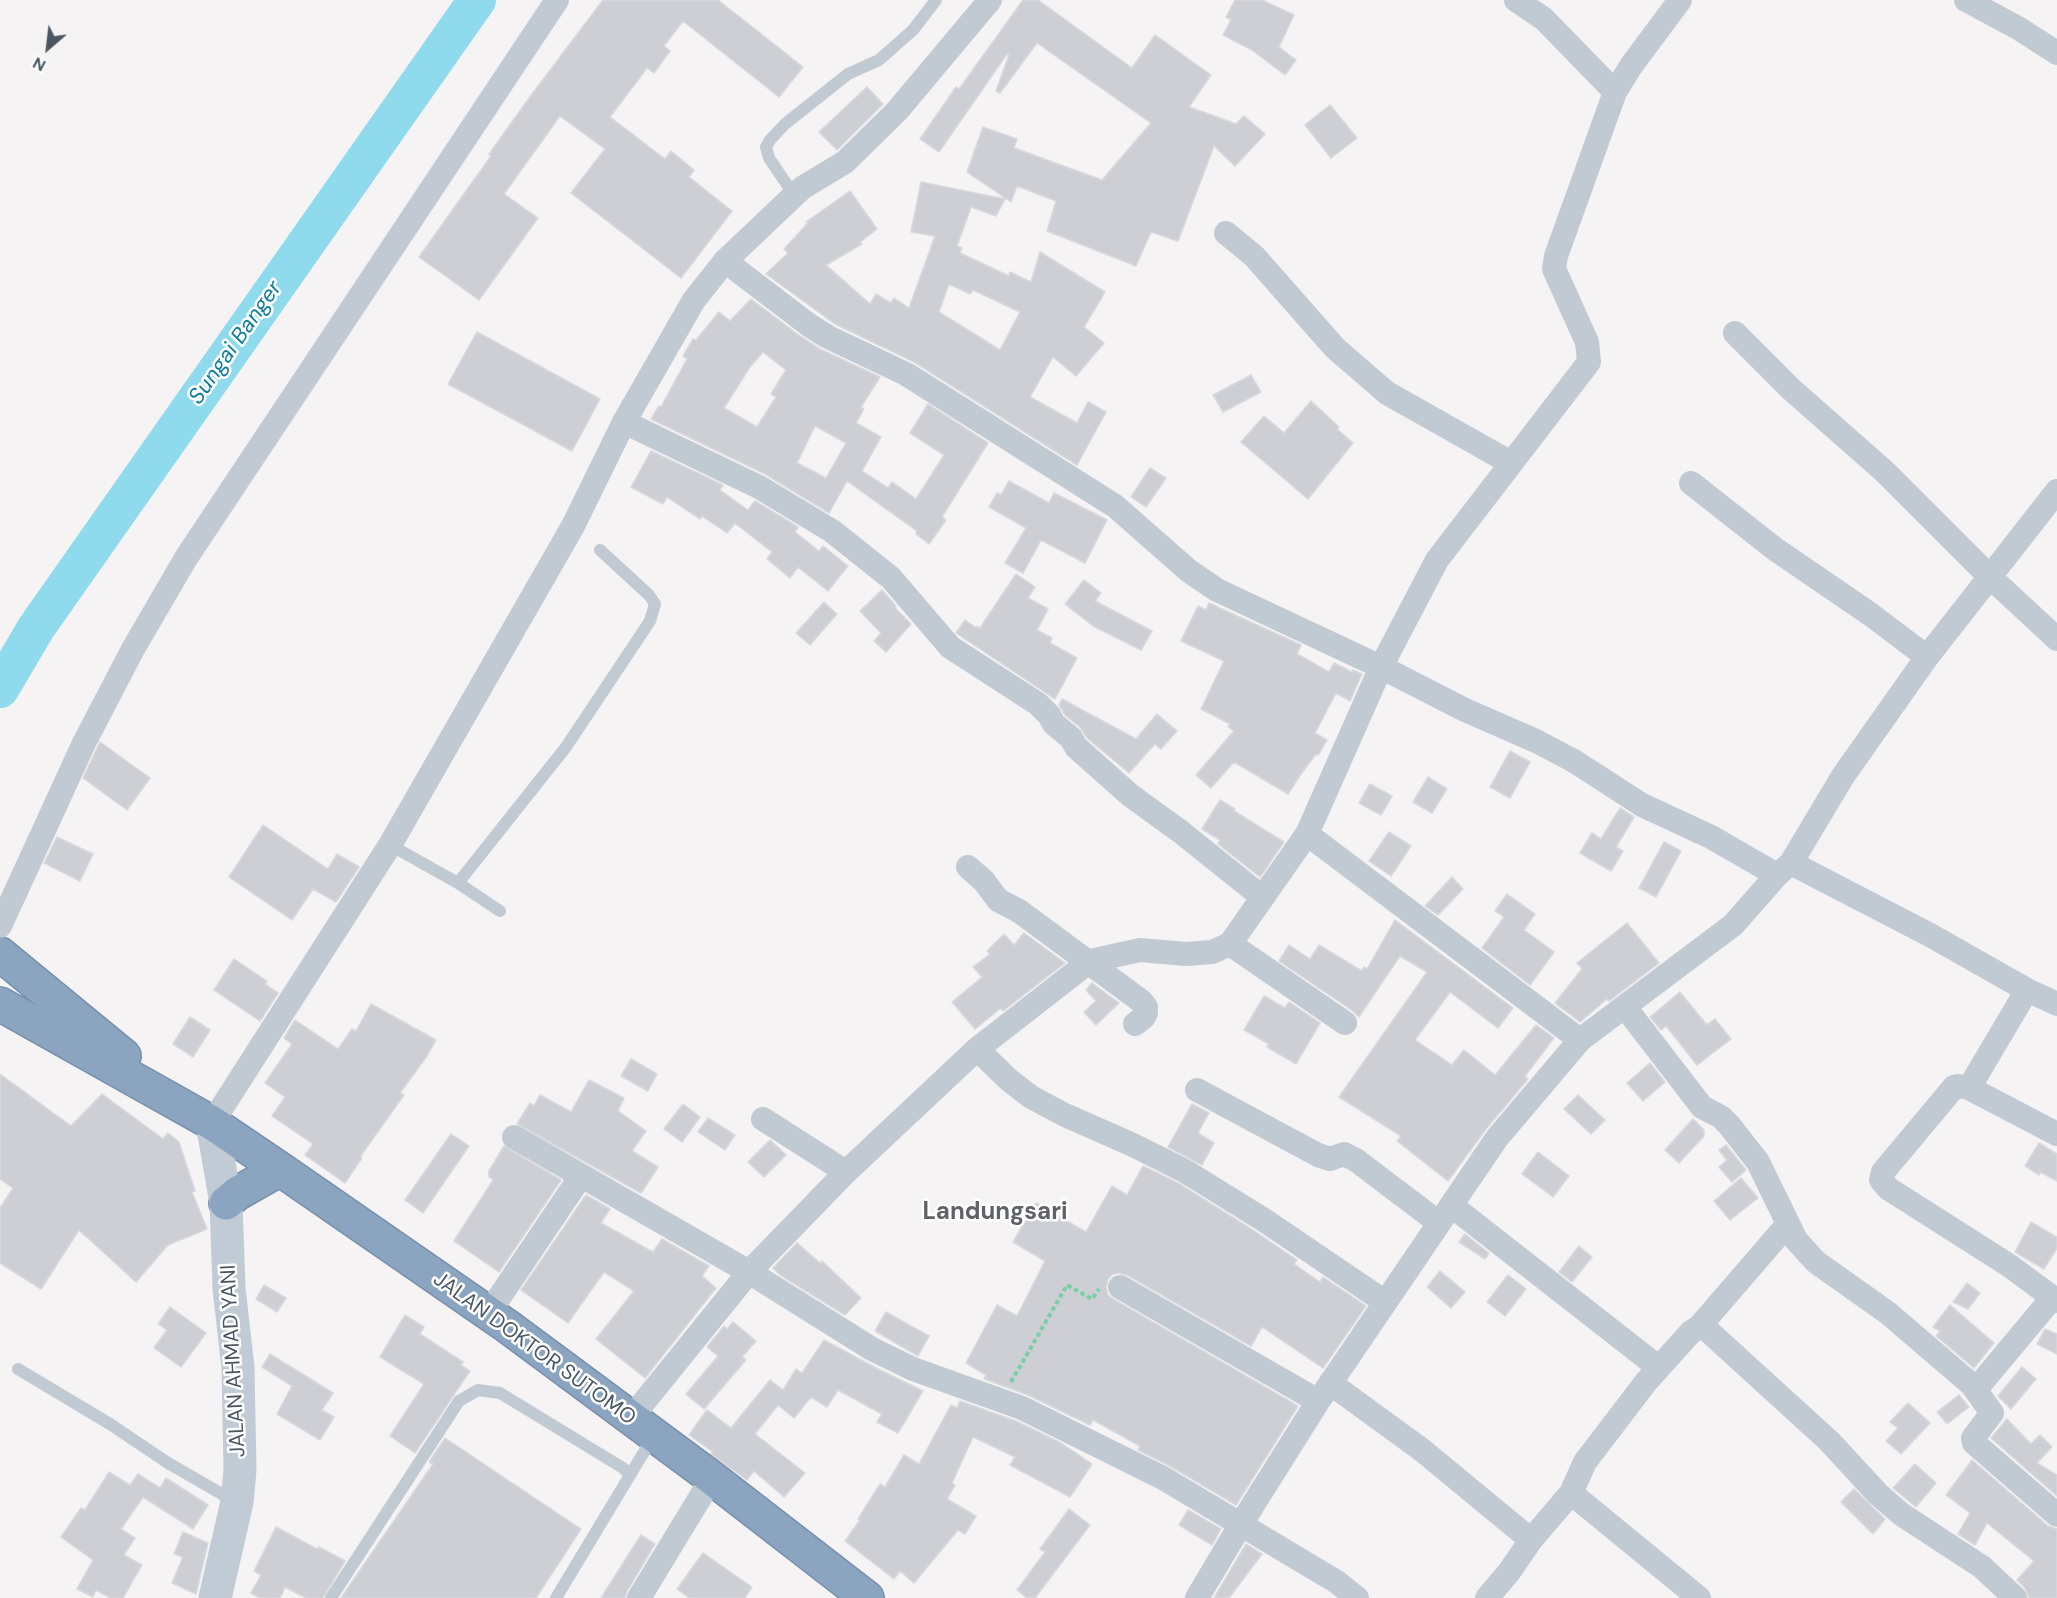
<!DOCTYPE html>
<html>
<head>
<meta charset="utf-8">
<style>
	body { margin:0 }
	#map { position:relative; width:2057px; height:1598px; overflow:hidden; background:#f5f3f3; font-family:"DM Sans",sans-serif }
	canvas { display:block }
	.north { position:absolute; left:18px; top:18px; width:60px; height:60px; -webkit-text-stroke:4px #fff; paint-order:stroke; rotate:208deg; font-size:16px; font-weight:700; line-height:24px; text-align:center; color:#4a5661 }
	.north::after { content:''; display:block; margin:auto; width:21px; height:27px; background:#4a5661; clip-path:polygon(50% 0,100% 100%,50% 72%,0 100%) }
</style>
</head>
<body>
<div id="map">
<canvas width="2057" height="1598"></canvas>
<div class="north">N</div>
</div>
<script>
const context = document.querySelector('canvas').getContext('2d');
context.lineJoin = 'round';
function poly(rows) {
  const path = new Path2D();
  for (const r of rows) {
    path.moveTo(r[0], r[1]);
    for (let i = 2; i < r.length; i += 2) path.lineTo(r[i], r[i + 1]);
  }
  return path;
}
function stroke(path, color, width, dash) {
  context.strokeStyle = color;
  context.lineWidth = width;
  context.lineCap = dash ? 'butt' : 'round';
  context.setLineDash(dash || []);
  context.stroke(path);
}
function fillPath(path, color) {
  context.fillStyle = color;
  context.fill(path, 'evenodd');
}
function write(font, color, halo, rows, align = 'center') {
  context.font = font + ' "DM Sans",sans-serif';
  context.lineWidth = 5;
  context.setLineDash([]);
  context.textBaseline = 'middle';
  context.strokeStyle = halo;
  context.fillStyle = color;
  for (const [text, x, y, turn = 0] of rows) {
    context.save();
    context.translate(x, y);
    context.rotate((+turn || 0) * Math.PI / 180);
    context.textAlign = isNaN(turn) ? turn : align;
    if (halo) context.strokeText(text, 0, 0);
    context.fillText(text, 0, 0);
    context.restore();
  }
}
stroke(poly([
	[0,689,36,628,477,0]
]), '#90daee', 38);
const building = poly([
	[603,0,718,0,803,67,779,97,683,21,664,46,670,51,654,73,647,68,610,117,665,159,671,151,694,170,689,177,732,211,681,278,571,193,605,149,560,116,504,194,538,218,479,300,419,257,491,156,489,154,532,94,603,0],
	[1023,0,1038,0,1132,68,1155,35,1211,75,1189,107,1236,124,1244,116,1265,134,1235,166,1214,146,1178,241,1151,232,1136,266,1047,231,1056,201,1017,186,1011,202,967,172,983,127,1017,139,1014,148,1102,180,1151,123,1037,43,1000,93,996,91,1009,55,1007,54,939,152,920,139,956,87,959,89,1023,0],
	[1235,0,1262,0,1294,15,1279,47,1296,60,1285,75,1252,50,1223,35,1231,20,1226,17,1235,0],
	[867,87,883,104,837,150,819,132,867,87],
	[1330,105,1357,138,1331,158,1305,125,1330,105],
	[921,182,1005,199,996,216,971,207,957,246,962,248,960,253,1009,276,1010,272,1031,282,1040,252,1105,292,1084,327,1104,343,1076,376,1053,357,1030,397,1077,423,1088,402,1106,412,1077,465,914,362,835,324,766,274,788,253,784,249,808,223,806,222,850,191,877,229,860,242,862,244,826,265,870,304,876,294,891,303,894,298,909,308,935,236,911,232,921,182],
	[949,284,970,294,973,290,1020,312,1000,350,939,312,949,284],
	[751,299,800,336,820,349,880,377,861,407,864,409,856,423,881,437,862,471,888,488,892,482,916,499,944,455,910,433,928,404,988,443,942,517,946,520,929,544,916,534,917,531,847,481,829,513,765,474,651,419,659,406,661,407,687,359,683,356,693,339,696,340,719,312,730,321,751,299],
	[763,352,786,370,771,394,776,397,757,427,724,408,750,367,763,352],
	[815,426,846,443,826,478,797,463,815,426],
	[477,332,600,399,572,451,448,384,477,332],
	[1251,375,1261,392,1223,412,1213,395,1251,375],
	[1311,401,1339,427,1337,429,1353,443,1308,499,1241,442,1264,416,1284,433,1311,401],
	[651,451,723,485,720,490,748,510,755,501,798,527,795,532,819,551,823,546,848,566,828,591,798,567,790,578,767,559,772,552,735,523,727,533,702,516,700,519,667,497,663,504,631,487,651,451],
	[1150,468,1166,478,1146,507,1131,497,1150,468],
	[1009,481,1049,503,1054,493,1107,520,1085,563,1041,540,1023,573,1005,563,1026,528,989,507,997,493,1001,495,1009,481],
	[1016,574,1035,587,1028,598,1048,609,1037,630,1052,638,1050,643,1077,658,1055,699,956,633,965,620,976,628,977,626,980,628,1016,574],
	[1084,580,1101,593,1095,601,1152,631,1141,650,1093,626,1065,604,1084,580],
	[882,590,896,606,895,608,911,624,886,652,874,641,881,633,860,611,882,590],
	[824,602,837,614,810,645,796,633,824,602],
	[1209,603,1301,645,1297,654,1329,672,1334,663,1352,672,1353,670,1362,674,1350,701,1336,693,1315,733,1327,740,1318,755,1316,754,1301,774,1288,794,1234,762,1211,788,1196,775,1234,731,1228,727,1230,724,1201,709,1224,661,1181,641,1198,606,1206,610,1209,603],
	[1062,699,1136,739,1157,714,1177,731,1161,749,1155,744,1129,773,1087,738,1080,727,1065,715,1059,705,1062,699],
	[100,742,150,778,127,810,83,778,100,742],
	[1510,751,1530,762,1510,798,1490,787,1510,751],
	[1428,777,1447,789,1432,813,1413,802,1428,777],
	[1370,784,1392,796,1381,815,1359,803,1370,784],
	[1220,800,1235,809,1234,811,1284,842,1260,877,1218,844,1220,840,1202,829,1220,800],
	[1620,808,1634,817,1616,847,1623,851,1611,871,1580,853,1592,833,1601,839,1620,808],
	[263,825,328,869,337,854,359,867,336,902,313,889,292,920,229,877,263,825],
	[1389,832,1411,846,1391,876,1369,861,1389,832],
	[57,837,93,854,80,881,44,863,57,837],
	[1664,842,1681,851,1656,897,1639,888,1664,842],
	[1452,877,1463,889,1438,915,1425,906,1452,877],
	[1507,894,1535,914,1524,930,1554,952,1530,985,1482,948,1504,917,1495,911,1507,894],
	[1395,920,1513,1008,1498,1028,1450,992,1415,1040,1452,1065,1464,1050,1495,1075,1536,1025,1554,1038,1525,1076,1528,1079,1486,1129,1448,1181,1397,1141,1401,1136,1339,1097,1427,972,1400,956,1359,1017,1353,1011,1279,961,1289,945,1310,959,1319,945,1362,971,1364,967,1367,969,1395,920],
	[1627,923,1659,963,1609,1001,1607,999,1580,1022,1555,1003,1582,969,1577,963,1627,923],
	[1024,933,1065,963,1003,1011,1001,1008,975,1029,952,1002,982,977,973,967,990,954,987,951,1004,934,1014,945,1024,933],
	[234,959,267,981,265,984,278,993,260,1021,214,990,234,959],
	[1092,983,1119,1003,1096,1025,1084,1012,1096,1001,1086,990,1092,983],
	[1680,992,1707,1025,1715,1019,1731,1039,1697,1065,1666,1026,1661,1030,1650,1017,1680,992],
	[1264,996,1285,1008,1289,1002,1320,1023,1296,1064,1267,1047,1269,1044,1244,1030,1264,996],
	[371,1004,436,1040,427,1056,400,1093,404,1095,360,1157,362,1158,345,1183,305,1155,313,1144,272,1116,285,1097,265,1083,292,1044,284,1038,295,1020,338,1049,352,1029,356,1031,371,1004],
	[190,1017,210,1030,193,1057,173,1044,190,1017],
	[631,1059,657,1074,648,1091,621,1076,631,1059],
	[1650,1063,1665,1082,1643,1101,1627,1083,1650,1063],
	[0,1074,71,1126,102,1094,163,1139,168,1133,179,1142,195,1191,192,1192,207,1229,168,1245,136,1282,79,1230,41,1289,0,1263,0,1208,13,1188,0,1179,0,1074],
	[589,1080,624,1098,618,1111,646,1131,632,1151,658,1167,641,1193,517,1124,530,1103,534,1106,540,1095,571,1112,589,1080],
	[1578,1095,1605,1120,1591,1134,1564,1109,1578,1095],
	[683,1104,700,1117,682,1142,664,1129,683,1104],
	[1192,1104,1209,1113,1198,1133,1214,1143,1202,1165,1168,1147,1192,1104],
	[708,1118,735,1135,725,1150,698,1132,708,1118],
	[1693,1119,1704,1130,1704,1136,1679,1163,1665,1150,1693,1119],
	[451,1134,469,1146,423,1213,405,1200,451,1134],
	[770,1140,786,1155,764,1177,748,1162,770,1140],
	[2039,1143,2057,1154,2057,1181,2040,1172,2039,1175,2025,1166,2039,1143],
	[1726,1145,1746,1170,1732,1182,1719,1167,1727,1160,1719,1150,1726,1145],
	[504,1146,561,1180,499,1272,454,1241,493,1180,489,1177,489,1171,504,1146],
	[1538,1152,1569,1176,1553,1197,1522,1174,1538,1152],
	[1143,1166,1178,1183,1256,1232,1297,1260,1294,1264,1320,1282,1323,1277,1366,1306,1323,1368,1262,1327,1251,1346,1127,1275,1119,1273,1113,1274,1108,1279,1106,1288,1108,1295,1113,1299,1298,1406,1236,1505,1170,1466,1138,1450,1140,1446,1093,1420,1090,1425,1028,1395,984,1379,986,1375,966,1363,997,1305,1017,1316,1045,1261,1013,1242,1036,1203,1086,1232,1112,1186,1127,1195,1143,1166],
	[1741,1178,1758,1198,1730,1220,1714,1201,1741,1178],
	[586,1195,610,1209,601,1223,653,1252,662,1239,709,1266,702,1276,716,1288,645,1378,596,1339,634,1291,604,1272,568,1323,521,1290,586,1195],
	[2031,1222,2057,1237,2057,1248,2044,1269,2015,1252,2031,1222],
	[1465,1234,1489,1253,1485,1259,1459,1242,1465,1234],
	[797,1243,820,1263,822,1261,861,1298,845,1315,780,1275,773,1268,797,1243],
	[1579,1246,1592,1257,1572,1282,1559,1272,1579,1246],
	[1440,1271,1465,1292,1451,1308,1427,1287,1440,1271],
	[1508,1275,1526,1289,1505,1316,1487,1302,1508,1275],
	[1967,1283,1980,1293,1968,1309,1953,1302,1967,1283],
	[264,1285,286,1298,277,1312,256,1299,264,1285],
	[1950,1305,1994,1343,1974,1368,1936,1336,1940,1331,1933,1327,1950,1305],
	[170,1307,206,1333,181,1367,154,1348,167,1330,158,1324,170,1307],
	[886,1312,929,1336,918,1356,875,1331,886,1312],
	[405,1315,424,1327,420,1334,463,1362,461,1365,470,1371,415,1453,390,1436,424,1384,380,1357,405,1315],
	[733,1322,756,1341,742,1357,746,1360,704,1409,686,1394,718,1356,707,1347,724,1326,727,1329,733,1322],
	[2045,1329,2057,1334,2057,1354,2037,1344,2045,1329],
	[824,1340,878,1369,923,1391,898,1433,877,1422,882,1414,838,1390,827,1407,811,1397,794,1418,778,1405,755,1434,805,1473,784,1497,754,1471,747,1480,711,1454,713,1452,689,1435,707,1410,731,1428,770,1380,783,1390,796,1369,802,1373,824,1340],
	[270,1354,333,1393,322,1410,334,1417,320,1440,277,1414,292,1386,262,1367,270,1354],
	[2022,1367,2036,1379,2011,1409,1998,1396,2022,1367],
	[1959,1395,1969,1407,1947,1424,1937,1412,1959,1395],
	[960,1401,1016,1421,1061,1443,1092,1464,1070,1497,1010,1465,1015,1457,973,1437,952,1483,955,1485,947,1499,976,1516,965,1534,958,1530,914,1583,900,1571,894,1579,845,1541,860,1520,858,1519,880,1484,885,1487,904,1455,919,1464,951,1405,957,1408,960,1401],
	[1908,1403,1930,1423,1901,1454,1886,1441,1898,1428,1890,1422,1908,1403],
	[2007,1419,2031,1444,2040,1435,2052,1447,2037,1463,2057,1475,2057,1496,1991,1438,2007,1419],
	[445,1438,581,1529,536,1598,341,1598,433,1464,429,1462,445,1438],
	[1972,1460,2048,1526,2057,1529,2057,1598,2029,1598,2025,1588,2017,1580,2034,1561,1987,1523,1975,1545,1958,1534,1970,1513,1946,1495,1972,1460],
	[1915,1464,1936,1483,1916,1507,1893,1488,1915,1464],
	[109,1472,130,1485,138,1474,160,1488,166,1478,208,1505,193,1529,143,1497,121,1529,135,1538,124,1555,142,1565,123,1598,110,1598,96,1590,93,1597,77,1589,93,1560,61,1537,81,1508,85,1510,109,1472],
	[1854,1489,1885,1519,1873,1534,1841,1502,1854,1489],
	[1069,1509,1090,1525,1035,1598,1027,1598,1017,1590,1045,1552,1040,1549,1069,1509],
	[1188,1510,1221,1529,1212,1545,1179,1525,1188,1510],
	[276,1527,317,1549,319,1547,345,1561,323,1598,306,1598,285,1587,280,1598,260,1598,251,1593,261,1575,254,1571,276,1527],
	[183,1532,208,1543,196,1594,172,1583,183,1557,174,1554,183,1532],
	[641,1535,655,1544,627,1591,625,1598,601,1598,641,1535],
	[1246,1544,1262,1554,1229,1598,1214,1598,1246,1544],
	[703,1553,752,1587,745,1598,689,1598,677,1589,703,1553]
]);
fillPath(building, '#cdcfd5');
stroke(building, '#d7d9de', 1.5);
const highway = poly([
	[0,954,124,1056],
	[0,1004,212,1123,280,1169,507,1326,712,1478,867,1598],
	[226,1203,238,1193,280,1169]
]);
stroke(highway, '#7690ad', 36);
stroke(poly([
	[1011,1382,1067,1285,1092,1299,1099,1289]
]), '#7ad0a6', 4, [4.5, 3]);
stroke(poly([
	[794,195,769,158,766,147,770,140,785,124,848,74,879,60,913,30,936,0],
	[390,845,458,883,566,747,650,621,655,604,649,595,600,550],
	[458,883,500,911],
	[18,1369,110,1424,168,1463,234,1501],
	[331,1598,459,1401,478,1390,500,1393,623,1468,629,1474],
	[556,1598,653,1437]
]), '#c1cad2', 12);
stroke(poly([
	[1516,0,1544,19,1615,92],
	[1966,0,2018,28,2057,53],
	[1226,233,1254,256,1335,348,1387,393,1511,463],
	[725,261,809,325,828,337,906,374,1115,506,1189,571,1217,590,1381,667,1465,710,1536,741,1574,761,1642,805,1711,837,1777,875],
	[1735,333,1792,390,1884,471,1990,577,2057,639],
	[624,422,759,487,832,531,891,578,950,647,1038,704,1049,715,1054,724,1071,738,1076,747,1130,795,1181,832,1262,897],
	[1691,483,1775,549,1870,614,1927,657],
	[1307,834,1580,1040],
	[1791,863,1930,935,2027,990,2057,1004],
	[968,867,984,881,998,900,1019,911,1141,1001,1146,1007,1146,1013,1144,1017,1135,1024],
	[0,926,84,743,133,649,186,558,557,0],
	[1230,944,1345,1023],
	[1625,1007,1702,1107,1721,1117,1729,1125,1758,1162,1796,1240,1816,1262,1888,1313,1972,1385,1977,1387,1982,1382,2053,1297],
	[977,1049,1009,1080,1031,1097,1065,1115,1133,1145,1185,1171,1264,1220,1385,1302],
	[1969,1088,2027,990],
	[1197,1090,1318,1155,1330,1159,1344,1154,1356,1160,1439,1223],
	[763,1119,846,1172],
	[212,1123,390,845,573,526,624,422,694,300,725,261,802,188,845,162,897,111,990,0],
	[2057,1134,1969,1088,1958,1086,1954,1087,1883,1172,1881,1180,1889,1189,2010,1266,2057,1301],
	[514,1137,749,1272,872,1349,913,1369,1022,1408,1163,1478,1337,1582,1357,1598],
	[1452,1206,1658,1367],
	[1120,1287,1318,1401],
	[488,1314,581,1176],
	[1699,1327,1787,1225],
	[1330,1383,1422,1450,1531,1540,1571,1493,1585,1462,1646,1382,1691,1332,1699,1327,1705,1328,1829,1441,1878,1494,1901,1514,1982,1567,2015,1598],
	[1972,1385,1992,1413,1973,1438,1974,1443,2057,1515],
	[631,1418,749,1272,846,1172,977,1049,1090,961,1140,950,1186,954,1212,952,1230,944,1307,834,1381,667,1437,560,1589,362,1587,342,1554,269,1556,256,1615,92,1631,66,1680,0],
	[1571,1493,1699,1598],
	[639,1598,712,1478],
	[1197,1598,1241,1524,1317,1403,1497,1138,1580,1040,1733,925,1777,875,1791,863,1843,776,1927,657,2057,491],
	[1487,1598,1509,1572,1531,1540]
]), '#c1cad2', 24);
stroke(poly([
	[212,1123,226,1203,229,1288,238,1368,240,1470,237,1502,215,1598]
]), '#c1cbd6', 33);
stroke(highway, '#8ba5c1', 33);
write('21px', '#4a5661', '#fff', [
	["JALAN DOKTOR SUTOMO",534,1349,36],
	["JALAN AHMAD YANI",234,1361,-93]
]);
write('italic 22px', '#0c7c9b', '#fff', [
	["Sungai Banger",236,343,-55]
]);
write('bold 24px', '#5f6368', '#fff', [
	["Landungsari",995,1213]
]);
</script>
</body>
</html>
